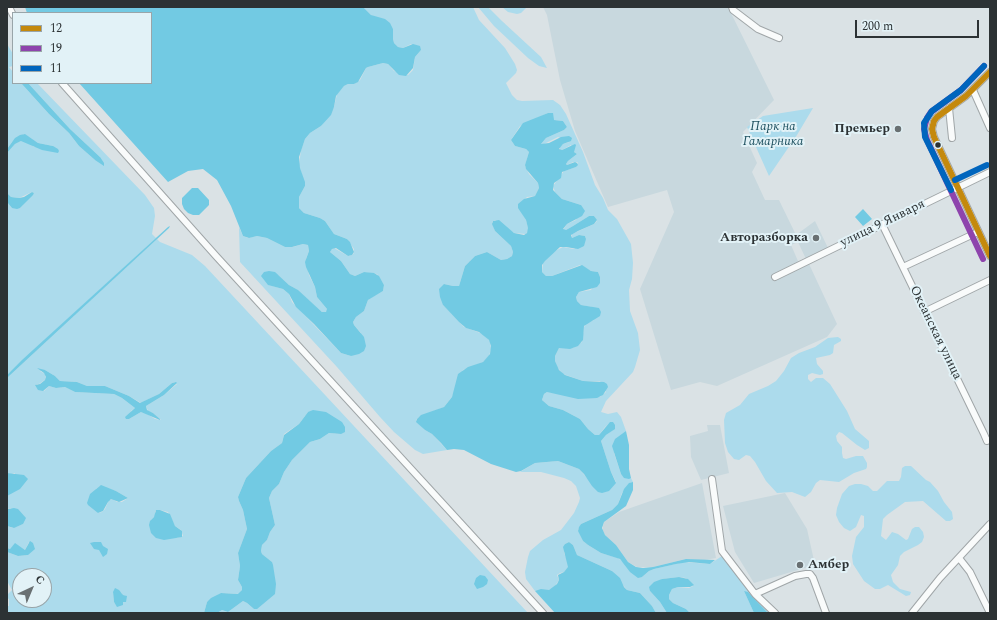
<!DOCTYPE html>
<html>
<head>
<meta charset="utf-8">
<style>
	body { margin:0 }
	#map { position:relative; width:997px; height:620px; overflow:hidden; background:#dae2e5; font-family:Spectral,serif }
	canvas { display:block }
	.frame { position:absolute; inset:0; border:8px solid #2c3234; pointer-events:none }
	.legend { position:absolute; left:12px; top:12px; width:140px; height:72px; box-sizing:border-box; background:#e2f2f7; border:1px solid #99a5a9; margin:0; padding:5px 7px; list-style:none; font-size:12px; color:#2c3234 }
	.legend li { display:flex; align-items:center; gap:8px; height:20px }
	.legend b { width:20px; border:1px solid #99a5a9 }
	.north { position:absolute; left:12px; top:568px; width:40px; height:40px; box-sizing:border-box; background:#e2f2f7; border:1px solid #99a5a9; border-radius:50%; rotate:44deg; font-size:11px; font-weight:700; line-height:16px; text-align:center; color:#2c3234 }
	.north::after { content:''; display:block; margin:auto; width:14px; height:18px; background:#697072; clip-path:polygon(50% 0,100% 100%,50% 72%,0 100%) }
	.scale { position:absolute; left:855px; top:20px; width:124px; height:18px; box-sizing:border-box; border:2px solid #2c3234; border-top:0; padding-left:5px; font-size:12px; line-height:14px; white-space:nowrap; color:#2c3234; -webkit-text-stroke:3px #e2f2f7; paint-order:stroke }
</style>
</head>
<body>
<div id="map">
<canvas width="997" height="620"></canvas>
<div class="frame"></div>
<ul class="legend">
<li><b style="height:5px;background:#c4890d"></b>12</li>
<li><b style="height:5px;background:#8e44ad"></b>19</li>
<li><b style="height:5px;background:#0065bd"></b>11</li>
</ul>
<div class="north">С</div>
<div class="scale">200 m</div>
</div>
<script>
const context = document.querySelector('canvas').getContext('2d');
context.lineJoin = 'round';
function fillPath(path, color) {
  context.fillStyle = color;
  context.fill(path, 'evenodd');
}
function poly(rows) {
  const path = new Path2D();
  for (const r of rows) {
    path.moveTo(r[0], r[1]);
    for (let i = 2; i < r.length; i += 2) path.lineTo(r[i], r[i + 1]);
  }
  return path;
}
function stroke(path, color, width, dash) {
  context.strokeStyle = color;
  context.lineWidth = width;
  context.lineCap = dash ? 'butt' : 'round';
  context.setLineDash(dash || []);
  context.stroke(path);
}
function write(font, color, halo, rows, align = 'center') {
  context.font = font + ' Spectral,serif';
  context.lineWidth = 4;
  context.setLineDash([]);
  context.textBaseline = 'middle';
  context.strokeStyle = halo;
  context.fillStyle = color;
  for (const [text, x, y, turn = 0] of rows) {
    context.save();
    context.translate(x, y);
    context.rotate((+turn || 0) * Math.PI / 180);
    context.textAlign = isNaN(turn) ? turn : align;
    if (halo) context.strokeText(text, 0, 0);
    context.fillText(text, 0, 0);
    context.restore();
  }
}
fillPath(poly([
	[543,7,728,7,774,100,743,132,757,163,752,172,765,200,779,200,796,235,815,221,828,248,806,259,798,242,791,245,801,268,809,264,837,324,827,337,717,386,700,382,671,390,640,289,674,212,667,190,608,207,575,131,560,80,547,15],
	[707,425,720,425,729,473,701,480,691,457,690,436,708,431],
	[702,483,716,558,699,561,686,559,653,567,637,567,628,562,616,545,605,535,603,531,603,526,604,522,619,512],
	[785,493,807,529,815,565,754,583,735,552,723,506]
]), '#c8d8de');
fillPath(poly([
	[363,7,473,7,479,20,505,48,515,64,517,70,516,73,506,83,512,95,517,100,522,101,553,100,560,105,566,114,583,152,595,185,603,198,608,210,617,219,631,244,633,263,632,279,629,290,630,311,638,333,640,350,635,367,633,372,606,401,601,412,608,414,617,412,621,417,626,431,614,453,621,474,625,478,631,478,633,482,630,483,622,493,618,504,612,510,581,524,578,530,583,541,588,545,601,553,618,558,642,577,649,571,654,569,684,562,710,564,722,556,771,613,768,613,755,598,744,591,754,613,690,613,686,609,673,603,669,599,669,595,672,589,678,587,689,588,693,586,686,578,679,577,662,579,650,591,660,602,667,613,656,613,652,606,640,593,627,590,612,571,577,555,573,545,569,542,565,544,564,553,568,562,568,568,564,572,560,573,557,575,559,580,553,589,549,590,535,591,526,579,525,572,528,557,530,551,543,540,561,530,574,513,579,502,580,498,576,486,571,481,564,478,541,472,520,472,535,463,558,461,579,469,587,478,616,482,611,472,601,441,606,435,613,430,611,422,605,427,599,435,595,435,588,429,580,419,563,410,549,406,542,400,544,394,547,392,600,397,606,392,600,381,583,381,563,374,557,367,555,361,555,356,559,348,573,348,582,342,584,327,587,323,594,320,592,307,581,305,577,301,576,297,579,292,591,290,600,277,598,272,591,271,580,265,552,276,546,276,542,272,543,263,553,252,563,247,574,249,586,239,585,236,579,235,572,238,572,234,594,224,597,221,594,216,589,216,573,226,566,230,563,230,567,224,576,220,581,205,562,199,555,192,553,186,564,171,576,167,578,163,577,162,573,162,567,165,566,164,568,161,577,154,574,152,571,145,562,150,560,150,560,147,563,144,569,142,558,137,544,144,541,144,546,138,564,130,567,127,563,121,554,120,548,113,520,126,511,140,515,146,526,149,529,152,525,166,529,174,538,183,539,188,535,196,527,197,518,206,526,220,528,227,528,231,526,234,514,233,495,220,492,222,495,231,511,246,513,252,512,256,507,259,501,260,487,252,475,256,465,266,459,286,453,286,444,284,443,305,464,327,483,334,490,341,491,349,489,356,483,362,463,370,452,397,444,407,419,417,416,420,425,430,432,434,447,450,423,454,415,450,394,432,380,417,337,367,240,262,239,227,243,236,248,238,257,236,267,238,285,247,293,247,303,244,308,245,309,251,306,259,309,275,315,287,317,297,327,309,327,311,324,313,322,312,296,289,289,285,278,275,269,285,283,289,289,294,292,302,341,353,351,356,361,333,354,325,353,322,356,317,364,311,368,300,372,297,383,291,384,285,377,274,364,272,355,276,350,274,341,261,330,252,331,250,334,248,348,256,352,255,354,253,354,249,347,239,334,234,325,221,320,218,304,213,299,208,299,197,305,186,299,165,301,150,305,139,310,133,321,126,334,107,337,94,344,86,348,84,354,84,360,80,366,68,368,67,383,63,388,64,394,71,408,75,413,70,415,57,421,50,411,44,403,48,398,47,394,43,393,39,393,29,371,15],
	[478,7,488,7,502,21,541,57,547,68,539,66,528,58,494,26],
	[502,7,527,7,521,13,517,14,508,12],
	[7,44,13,54,13,66,9,67,13,72,13,83,21,83,49,114,69,133,79,146,95,160,100,157,70,129,28,83,37,83,145,195,154,208,155,216,152,234,156,238,7,375,7,202,12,208,20,208,34,193,32,192,19,198,11,197,7,193,7,153,15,144,21,141,26,141,34,147,53,146,38,143,24,134,12,142,7,149],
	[813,108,797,135,769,176,747,127,763,116],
	[157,239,160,242,192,255,205,266,528,613,217,613,222,610,228,612,243,601,247,603,254,609,272,562,262,554,261,551,262,545,267,540,270,532,275,525,269,498,272,491,279,484,284,472,292,460,310,442,320,439,329,433,341,434,308,412,299,424,284,434,282,443,271,451,246,478,238,497,239,501,243,510,247,529,238,553,240,566,238,580,242,587,242,590,239,594,221,593,207,602,204,613,7,613,7,606,9,606,9,599,7,598,7,595,12,590,7,581,7,552,18,556,28,555,29,542,25,550,15,544,10,549,7,548,7,526,13,528,23,524,11,508,7,509,7,496,14,491,15,473,11,474,7,473,7,378],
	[45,370,55,376,60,381,77,382,87,386,105,386,129,396,141,403,159,394,172,383,175,382,177,384,164,395,146,406,148,411,153,413,161,420,155,419,146,413,141,412,129,419,131,411,135,408,122,398,114,394,75,392,65,387,56,388,49,386,44,391,36,384,39,384,46,379,45,374,40,371],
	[100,486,116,491,128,498,122,502,117,502,112,499,109,500,105,509,102,512,98,513,96,489],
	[160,510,168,512,175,526,181,530,183,536,177,538,151,520,155,516,155,511],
	[20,576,44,576,44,600,20,600],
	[113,592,122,593,122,595,126,596,126,602,123,602,117,606,114,602],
	[838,337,841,339,841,341,834,345,833,353,830,355,816,358,817,364,823,371,823,374,820,375,812,373,808,375,808,379,811,382,816,378,823,378,830,384,847,411,855,429,869,441,869,448,865,450,857,445,842,433,839,432,836,436,837,441,842,447,842,453,843,458,846,459,856,456,863,456,867,463,867,467,866,469,854,473,839,482,820,480,816,483,811,492,805,497,792,492,777,493,766,481,755,462,750,456,746,455,739,460,734,459,728,452,725,443,724,420,726,413,740,405,749,394,768,386,776,381,784,371,791,358,799,353,815,347,828,338],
	[905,466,911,466,926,480,930,482,938,491,944,502,952,512,953,519,950,521,946,521,923,501,905,502,887,515,883,519,881,536,886,540,892,532,898,534,906,540,908,539,912,529,915,527,919,527,923,532,924,537,922,542,918,545,904,552,900,556,898,565,891,575,893,582,900,589,911,592,910,595,906,596,888,585,880,589,875,589,864,581,853,564,852,556,856,537,864,527,864,516,861,515,856,527,850,531,844,528,839,522,836,515,837,508,842,494,849,486,855,484,861,484,868,486,873,491,877,491,887,481,899,481,901,477,902,468]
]), '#acdbec');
fillPath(poly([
	[25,7,363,7,371,15,385,19,390,23,393,29,393,39,394,43,398,47,403,48,413,44,420,46,421,50,415,57,413,68,406,76,399,75,388,64,383,63,368,67,366,68,358,82,354,84,348,84,344,86,336,96,334,107,331,115,321,126,310,133,305,139,299,157,300,168,305,182,305,186,299,197,299,208,304,213,320,218,325,221,334,234,347,239,350,242,354,252,352,255,348,256,336,248,332,249,330,252,341,261,350,274,355,276,364,272,374,273,379,276,384,285,383,291,368,300,364,311,356,317,353,322,354,325,364,337,366,346,364,351,359,354,351,356,341,353,314,324,296,307,289,294,283,289,268,285,261,276,264,272,269,271,275,272,289,285,298,290,322,312,326,312,327,309,317,297,315,287,306,267,305,262,309,251,308,245,303,244,292,247,285,247,267,238,257,236,249,238,243,236,231,206,217,180,203,169,188,171,168,182,79,83,151,83,151,13,27,13],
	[21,83,28,83,70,129,100,157,104,163,104,166,95,160,79,146,69,133,49,114],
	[548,113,553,113,554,120,563,121,567,127,564,130,546,138,541,144,549,143,561,137,569,136,572,138,571,141,563,144,559,149,562,150,575,144,576,145,574,152,577,154,568,161,566,164,567,165,575,162,577,163,578,165,576,167,562,172,561,178,554,183,553,190,562,199,581,205,585,211,582,216,567,224,563,229,566,230,573,226,589,216,594,216,597,220,594,224,578,231,571,235,572,238,579,235,585,236,586,239,584,246,578,249,566,247,560,247,545,261,542,265,542,272,546,276,552,276,582,265,591,271,598,272,600,277,600,283,597,287,579,292,576,297,577,301,581,305,599,308,601,312,600,316,584,326,583,340,578,346,570,349,559,348,555,356,555,361,559,370,565,375,583,381,604,382,607,384,608,387,603,395,597,398,578,399,547,392,544,394,542,400,549,406,563,410,580,419,588,429,595,435,599,435,610,422,613,422,615,425,615,429,606,435,601,441,611,472,616,483,609,491,602,493,598,492,592,486,584,474,579,469,558,461,535,463,521,471,516,472,491,464,464,450,454,449,447,450,441,443,432,434,425,430,416,422,417,419,421,415,444,407,452,397,458,374,468,367,483,362,490,354,491,346,489,340,479,332,466,328,459,322,443,305,440,297,439,289,444,284,453,286,459,286,465,266,475,256,487,252,501,260,507,259,512,256,513,252,511,246,495,231,492,224,493,221,499,220,514,233,524,235,527,233,528,228,526,220,518,208,518,204,524,199,535,196,539,188,538,183,526,169,525,165,529,152,526,149,515,146,511,140,523,123],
	[25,134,38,143,53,146,58,149,59,151,58,153,42,150,21,141,15,144,7,153,7,149,15,138,20,135],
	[192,188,198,188,209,200,209,205,199,215,193,215,188,213,184,209,182,204,182,198],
	[32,192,34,193,33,195,20,208,17,209,12,208,7,202,7,193,11,197,19,198,24,197],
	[863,209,872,219,863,226,855,217],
	[170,226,169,228,7,378,7,375,22,360,168,227],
	[37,368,45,370,55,376,60,381,77,382,87,386,105,386,129,396,140,403,159,394,172,383,176,382,177,383,164,395,146,406,147,410,153,413,160,419,160,420,141,412,129,419,126,419,125,417,135,408,122,398,114,394,75,392,65,387,56,388,49,386,43,391,38,390,35,385,40,384,45,380,46,377,44,373],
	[313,410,326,412,342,422,345,427,345,432,341,434,329,433,320,439,310,442,292,460,284,472,279,484,272,491,269,498,275,525,270,532,267,540,262,545,261,551,262,554,272,562,273,565,276,584,275,594,257,609,254,609,247,603,243,601,228,612,222,610,217,613,204,613,207,602,211,598,221,593,238,594,242,590,242,587,238,580,240,566,238,553,247,529,243,510,239,501,238,497,246,478,271,451,282,443,284,435,299,424,308,412],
	[626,431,629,445,629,469,631,478,629,479,624,478,621,474,612,446,615,439],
	[7,473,24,475,28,479,20,489,7,496],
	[633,482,633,490,626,506,604,522,602,528,605,535,616,545,628,562,636,567,643,568,653,567,686,559,715,560,710,564,689,562,676,564,654,569,649,571,642,577,638,578,630,572,620,559,601,553,588,545,583,541,578,531,579,527,581,524,612,510,618,504,624,489,629,483],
	[101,485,116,491,128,498,119,502,111,499,108,502,103,511,98,513,88,505,87,503,90,494],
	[14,508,18,509,26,518,23,524,14,528,7,526,7,509,8,509],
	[156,510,160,510,170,514,175,526,182,531,182,537,164,540,156,538,151,533,149,525,150,521,154,517],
	[30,541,33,543,35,549,28,555,18,556,7,552,7,548,10,549,15,543,25,550],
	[94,542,101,542,103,546,108,549,107,554,103,557,99,550,94,549,90,543],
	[569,542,573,545,577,555,612,571,620,578,624,587,627,590,640,593,652,606,656,613,555,613,535,591,541,589,549,590,557,584,559,580,558,575,564,572,568,567,563,547,565,544],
	[480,575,485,576,488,580,487,584,483,587,477,589,474,584,476,578],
	[679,577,688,579,694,585,690,587,678,587,672,589,669,595,669,599,673,603,686,609,690,613,667,613,660,602,650,591,649,587,654,582,662,579],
	[115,588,119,590,123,595,127,596,126,602,123,602,123,605,117,607,114,602,113,592],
	[744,591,748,592,768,613,754,613]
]), '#72cae3');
const minor = poly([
	[9,7,13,15],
	[732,7,733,10,758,29,779,38],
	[990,72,966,96,937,117,934,121,932,129,934,137,990,256],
	[62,83,216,256,543,613],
	[973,90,990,128],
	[949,108,952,138],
	[882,224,984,434,987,441,990,440],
	[903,267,978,232],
	[775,277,990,172],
	[924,312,990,280],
	[712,479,722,551,755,594,775,613],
	[959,558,970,572,990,613],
	[755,594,795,576,806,574,810,574,813,578,826,613],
	[912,613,940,578,990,524]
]);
stroke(minor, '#a0a6a8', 8);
stroke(minor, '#f9fbfb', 6);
stroke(poly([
	[990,72,966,96,937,117,934,121,932,129,934,137,990,256]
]), '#c4890d', 6);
stroke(poly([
	[983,259,927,140,924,129,927,118,931,112,961,90,984,66]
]), '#8e44ad', 6);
stroke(poly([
	[955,180,987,165],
	[951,190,925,137,924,123,932,111,961,90,984,66]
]), '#0065bd', 6);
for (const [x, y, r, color] of [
	[898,129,4,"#697072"],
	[938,145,3.5,"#2c3234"],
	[816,238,4,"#697072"],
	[800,565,4,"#697072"]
]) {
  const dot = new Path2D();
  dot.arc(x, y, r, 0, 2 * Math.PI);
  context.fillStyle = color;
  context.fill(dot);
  stroke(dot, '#e2f2f7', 1.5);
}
write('italic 13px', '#1f5160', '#e2f2f7', [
	["Парк на",773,127],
	["Гамарника",773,142]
]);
write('bold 13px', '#2c3234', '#e2f2f7', [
	["Премьер",890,129],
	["Авторазборка",808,238],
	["Амбер",808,565,"left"]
], 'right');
write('13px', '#2c3234', '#e2f2f7', [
	["улица 9 Января",883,224,-26],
	["Океанская улица",935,333,64]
]);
</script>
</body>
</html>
